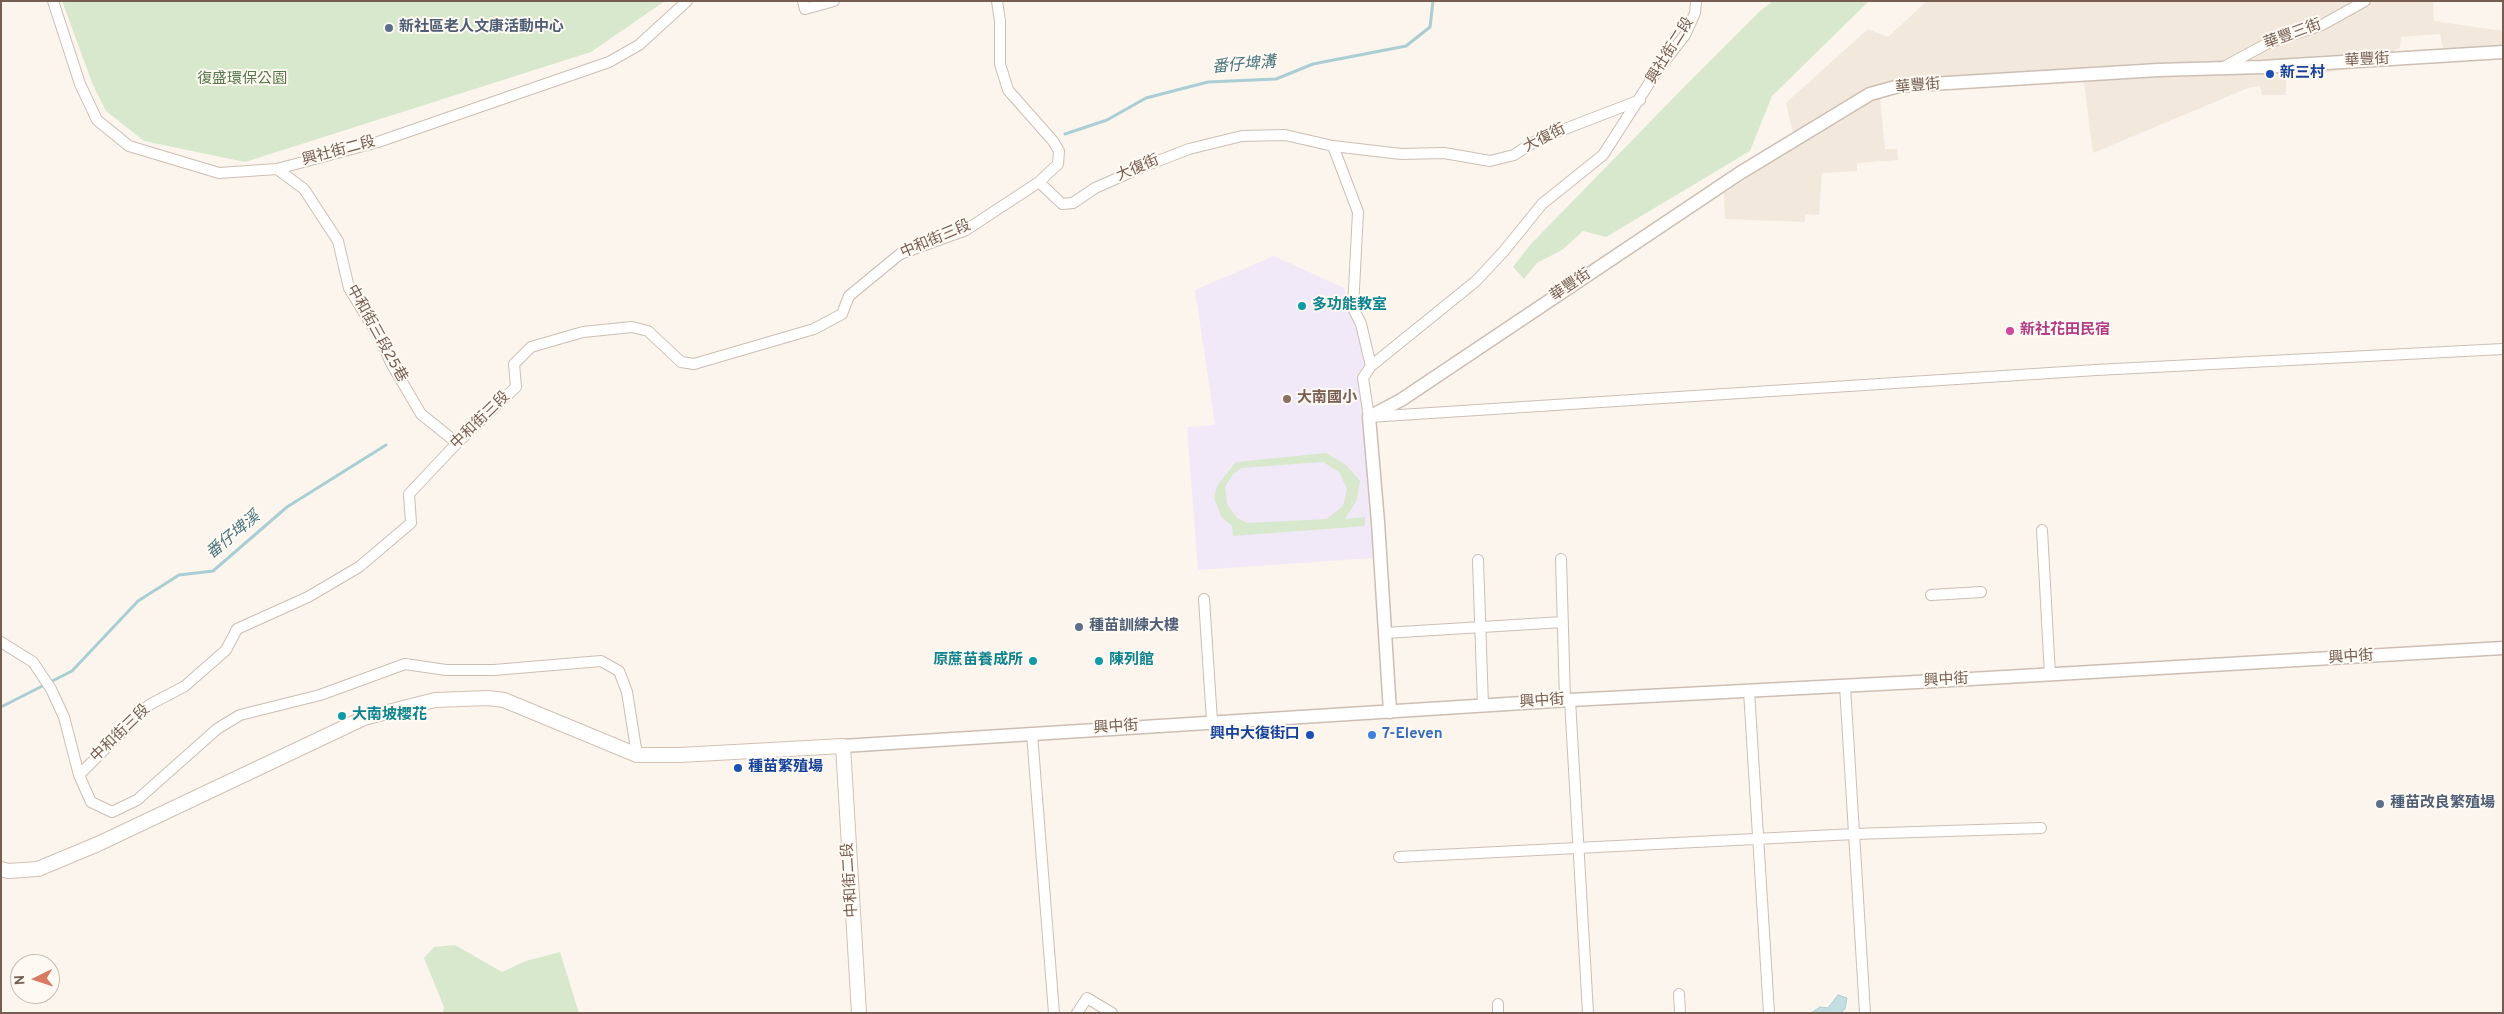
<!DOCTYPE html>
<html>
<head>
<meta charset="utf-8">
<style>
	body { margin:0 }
	#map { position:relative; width:2504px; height:1014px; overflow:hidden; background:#fbf5ed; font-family:Overpass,sans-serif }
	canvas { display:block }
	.frame { position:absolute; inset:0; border:2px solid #755e51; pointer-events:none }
	.north { position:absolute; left:10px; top:954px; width:50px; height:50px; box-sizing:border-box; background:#fef9f3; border:1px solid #c7bbb2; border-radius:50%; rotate:266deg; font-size:14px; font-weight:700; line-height:20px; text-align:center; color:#755e51 }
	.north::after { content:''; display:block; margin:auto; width:18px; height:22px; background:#d77a60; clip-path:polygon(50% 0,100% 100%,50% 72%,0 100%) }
</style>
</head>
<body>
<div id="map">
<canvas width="2504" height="1014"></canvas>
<div class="frame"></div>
<div class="north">N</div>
</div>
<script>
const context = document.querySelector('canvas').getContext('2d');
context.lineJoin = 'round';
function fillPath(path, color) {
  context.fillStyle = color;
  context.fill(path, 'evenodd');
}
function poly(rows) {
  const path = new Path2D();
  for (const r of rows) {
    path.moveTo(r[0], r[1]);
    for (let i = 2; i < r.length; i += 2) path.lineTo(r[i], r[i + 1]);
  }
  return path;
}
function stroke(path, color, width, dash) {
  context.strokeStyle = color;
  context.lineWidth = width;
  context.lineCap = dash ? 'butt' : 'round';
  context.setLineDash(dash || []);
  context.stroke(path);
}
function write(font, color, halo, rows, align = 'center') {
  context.font = font + ' Overpass,"Noto Sans TC",sans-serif';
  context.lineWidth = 4;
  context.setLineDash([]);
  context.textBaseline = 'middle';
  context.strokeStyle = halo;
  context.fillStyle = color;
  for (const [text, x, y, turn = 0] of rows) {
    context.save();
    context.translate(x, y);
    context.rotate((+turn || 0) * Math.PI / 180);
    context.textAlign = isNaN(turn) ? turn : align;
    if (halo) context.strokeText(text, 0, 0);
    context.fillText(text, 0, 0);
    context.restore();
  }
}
fillPath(poly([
	[1927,1,2433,1,2434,21,2503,31,2503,46,2444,52,2440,34,2401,37,2400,48,2358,68,2286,78,2286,95,2262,95,2260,86,2248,88,2093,153,2084,82,2079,68,2039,76,1894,80,1880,99,1885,149,1897,149,1898,160,1857,163,1857,171,1822,173,1819,215,1805,214,1805,222,1725,219,1724,193,1796,146,1786,103,1868,29,1888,37]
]), '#f2e8dc');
fillPath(poly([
	[1274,256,1344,288,1366,364,1366,415,1373,558,1198,570,1187,427,1215,425,1195,290]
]), '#f2e9f8');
fillPath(poly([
	[62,1,665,1,591,52,245,162,144,141,106,111,93,85],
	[1773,1,1869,1,1772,96,1750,151,1606,237,1583,231,1562,250,1537,263,1524,279,1513,267,1530,245,1686,85,1760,11],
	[1326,453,1346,465,1360,481,1357,500,1345,519,1365,517,1365,526,1233,536,1232,526,1221,516,1214,498,1217,486,1236,462],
	[1323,462,1339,472,1347,489,1343,506,1327,519,1247,523,1237,518,1227,504,1225,487,1233,474,1241,468],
	[455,945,502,972,526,961,560,952,579,1013,443,1013,444,1007,424,958,434,947]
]), '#d7e8cc');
const water = poly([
	[1838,995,1847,998,1845,1009,1840,1013,1811,1013,1820,1007,1828,1008,1838,995]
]);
fillPath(water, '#c3dfe3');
stroke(water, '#aaced4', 1);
stroke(poly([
	[1065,134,1107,120,1146,98,1208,82,1276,79,1313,64,1406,46,1430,27,1433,1],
	[1,707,72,671,138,601,179,575,213,571,287,507,386,445]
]), '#aaced4', 3);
const minor = poly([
	[53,1,80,84,97,120,129,146,219,173,277,169,378,142,609,62,639,45,687,1],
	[803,1,805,9,834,1],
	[1696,1,1695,13,1685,35,1657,71,1603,155,1542,204,1504,251,1476,281,1371,366,1363,378,1369,417,2096,370,2503,349],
	[2222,68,2270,42,2322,25,2365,1],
	[1333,146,1358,212,1353,308,1361,324,1371,366],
	[277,169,304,189,338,241,349,288,379,337,391,363,421,414,457,443],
	[1039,182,1062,204,1073,203,1095,188,1145,166,1189,149,1242,136,1285,135,1333,146,1401,154,1444,153,1490,161,1514,155,1532,143,1552,134,1640,100],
	[2042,530,2050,675],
	[1561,559,1565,700],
	[1478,560,1483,706],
	[1931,595,1981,592],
	[1204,599,1212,721],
	[1385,633,1563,622],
	[1,642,33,662,51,689,64,717,79,775,91,802,112,812,137,800,217,729,240,715,320,695,405,664,446,670,494,670,601,661,619,671,627,692,637,755],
	[1845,686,1865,1013],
	[1749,691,1769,1013],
	[1570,700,1588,1013],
	[1032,734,1054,1013],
	[79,775,149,705,185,686,226,650,237,629,308,597,359,567,411,523,409,494,457,443,516,387,514,364,531,347,583,332,632,327,648,331,681,362,694,364,814,329,842,314,849,296,900,254,966,230,1039,182,1058,164,1059,151,1053,141,1008,90,1000,64,1000,21,997,1],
	[1399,857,1854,834,2041,828],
	[1679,994,1680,1013],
	[1498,1004,1498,1013],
	[1077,1013,1087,998,1112,1013]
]);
const tertiary = poly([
	[1390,712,1378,522,1369,417,1401,400,1740,173,1870,94,1899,86,2158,70,2262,67,2503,52],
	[843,746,1570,700,1936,681,2503,648]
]);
const secondary = poly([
	[1,869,8,871,38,869,98,844,364,718,435,700,488,698,504,700,637,755,680,755,843,746,859,1013]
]);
stroke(minor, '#cdbeb3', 12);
stroke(tertiary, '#cdbeb3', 15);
stroke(secondary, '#d2c0b3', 16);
stroke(minor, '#fff', 10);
stroke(tertiary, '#fff', 12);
stroke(secondary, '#fff', 14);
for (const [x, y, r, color] of [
	[389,28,5,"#5c6f8a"],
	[2270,74,5,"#1a4fb4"],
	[1302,306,5,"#0f9aa8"],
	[2010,331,5,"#d1479c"],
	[1287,399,5,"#8d6e63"],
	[1079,627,5,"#5c6f8a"],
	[1033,661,5,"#0f9aa8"],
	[1099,661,5,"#0f9aa8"],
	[342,716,5,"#0f9aa8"],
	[1310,735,5,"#1a4fb4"],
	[1372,735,5,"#3f7fe0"],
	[738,768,5,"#1a4fb4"],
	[2380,804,5,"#5c6f8a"]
]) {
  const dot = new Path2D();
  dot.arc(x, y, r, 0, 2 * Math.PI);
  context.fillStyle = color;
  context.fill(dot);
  stroke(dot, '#fef9f3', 2);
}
write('bold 15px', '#4e5e75', '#fef9f3', [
	["新社區老人文康活動中心",399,28],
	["種苗訓練大樓",1089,627],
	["種苗改良繁殖場",2390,804]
], 'left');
write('15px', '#755e51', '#fef9f3', [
	["華豐三街",2293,35,-20],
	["興社街二段",1671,51,-58],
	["華豐街",2367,61,-3],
	["華豐街",1918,87,-5],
	["大復街",1545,139,-27],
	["興社街二段",339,152,-15],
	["大復街",1138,169,-23],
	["中和街三段",936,240,-23],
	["華豐街",1571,286,-34],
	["中和街三段25巷",376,334,61],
	["中和街三段",481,421,-44],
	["興中街",2351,658,-4],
	["興中街",1946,681,-3],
	["興中街",1542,702,-4],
	["興中街",1116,728,-4],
	["中和街三段",121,734,-44],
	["中和街二段",851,880,-94]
]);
write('bold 15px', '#164399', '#fef9f3', [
	["新三村",2280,74],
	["興中大復街口",1300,735,"right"],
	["種苗繁殖場",748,768]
], 'left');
write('15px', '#58784b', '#fef9f3', [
	["復盛環保公園",242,80]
]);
write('bold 15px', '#0d838f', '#fef9f3', [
	["多功能教室",1312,306],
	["原蔗苗養成所",1023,661,"right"],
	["陳列館",1109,661],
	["大南坡櫻花",352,716]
], 'left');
write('bold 15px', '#b23c85', '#fef9f3', [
	["新社花田民宿",2020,331]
], 'left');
write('bold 15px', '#785e54', '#fef9f3', [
	["大南國小",1297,399]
], 'left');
write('bold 15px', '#366cbe', '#fef9f3', [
	["7-Eleven",1382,735]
], 'left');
write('italic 16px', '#49767e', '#fef9f3', [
	["番仔埤溝",1244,66,-5],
	["番仔埤溪",234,536,-40]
]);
</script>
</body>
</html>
